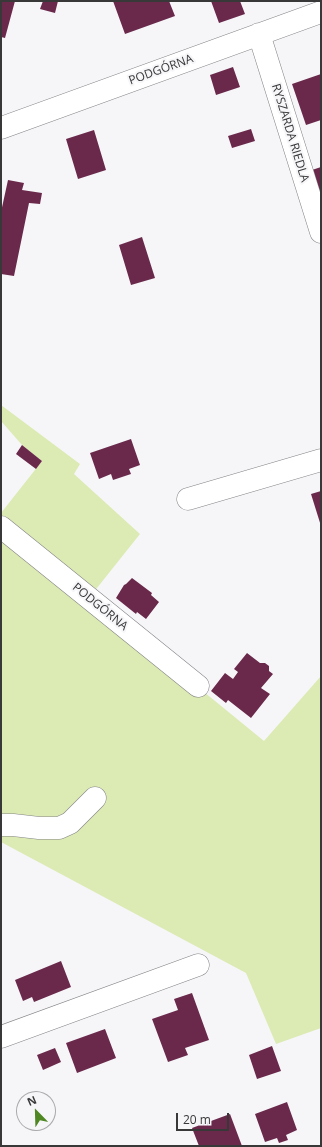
<!DOCTYPE html>
<html>
<head>
<meta charset="utf-8">
<style>
	body { margin:0 }
	#map { position:relative; width:322px; height:1147px; overflow:hidden; background:#f6f6f9; font-family:"Open Sans",sans-serif }
	canvas { display:block }
	.frame { position:absolute; inset:0; border:2px solid #383839; pointer-events:none }
	.north { position:absolute; left:16px; top:1091px; width:40px; height:40px; box-sizing:border-box; background:#f6f6f9; border:1px solid #aaaaac; border-radius:50%; rotate:337deg; font-size:11px; font-weight:700; line-height:16px; text-align:center; color:#383839 }
	.north::after { content:''; display:block; margin:auto; width:14px; height:18px; background:#4f8723; clip-path:polygon(50% 0,100% 100%,50% 72%,0 100%) }
	.scale { position:absolute; left:176px; top:1113px; width:53px; height:18px; box-sizing:border-box; border:2px solid #383839; border-top:0; padding-left:5px; font-size:12px; line-height:14px; white-space:nowrap; color:#383839; -webkit-text-stroke:3px #f6f6f9; paint-order:stroke }
</style>
</head>
<body>
<div id="map">
<canvas width="322" height="1147"></canvas>
<div class="frame"></div>
<div class="north">N</div>
<div class="scale">20 m</div>
</div>
<script>
const context = document.querySelector('canvas').getContext('2d');
context.lineJoin = 'round';
function fillPath(path, color) {
  context.fillStyle = color;
  context.fill(path, 'evenodd');
}
function poly(rows) {
  const path = new Path2D();
  for (const r of rows) {
    path.moveTo(r[0], r[1]);
    for (let i = 2; i < r.length; i += 2) path.lineTo(r[i], r[i + 1]);
  }
  return path;
}
function stroke(path, color, width, dash) {
  context.strokeStyle = color;
  context.lineWidth = width;
  context.lineCap = dash ? 'butt' : 'round';
  context.setLineDash(dash || []);
  context.stroke(path);
}
function write(font, color, halo, rows, align = 'center') {
  context.font = font + ' "Open Sans",sans-serif';
  context.lineWidth = 4;
  context.setLineDash([]);
  context.textBaseline = 'middle';
  context.strokeStyle = halo;
  context.fillStyle = color;
  for (const [text, x, y, turn = 0] of rows) {
    context.save();
    context.translate(x, y);
    context.rotate((+turn || 0) * Math.PI / 180);
    context.textAlign = isNaN(turn) ? turn : align;
    if (halo) context.strokeText(text, 0, 0);
    context.fillText(text, 0, 0);
    context.restore();
  }
}
fillPath(poly([
	[1,405,80,464,74,474,140,534,89,598,264,741,321,676,321,1028,276,1044,246,973,1,842,1,513,42,461,22,445,1,421]
]), '#dceab3');
fillPath(poly([
	[1,1,15,1,5,38,1,37],
	[43,1,58,1,55,13,40,9],
	[113,1,169,1,175,16,125,34],
	[211,1,240,1,245,14,219,23],
	[233,67,240,87,216,95,210,75],
	[321,74,321,120,306,125,292,84],
	[251,129,255,141,232,148,228,136],
	[94,130,106,170,78,179,66,139],
	[321,167,321,201,309,171],
	[8,180,24,183,22,190,42,193,40,204,29,203,14,276,1,274,1,212],
	[142,237,155,278,131,285,119,245],
	[131,439,140,465,129,469,131,474,113,480,111,474,99,479,90,453],
	[22,445,42,461,36,469,16,454],
	[321,491,321,526,311,494],
	[132,578,152,593,151,595,159,602,146,619,137,612,136,614,116,598,124,585,126,584],
	[247,653,260,663,265,663,269,666,269,671,273,674,261,688,270,694,251,718,228,700,226,703,211,691,225,673,233,679,238,672,234,669],
	[61,961,71,987,34,1002,32,997,23,1001,15,980],
	[192,993,209,1040,185,1048,188,1055,168,1062,152,1019,178,1010,174,999],
	[105,1029,116,1058,77,1073,66,1043],
	[272,1046,281,1071,257,1079,249,1055],
	[55,1048,61,1062,43,1070,37,1055],
	[287,1102,297,1130,286,1135,288,1140,279,1143,277,1138,265,1142,255,1114],
	[230,1114,242,1146,199,1146,192,1128]
]), '#6a294b');
const minor = poly([
	[259,34,321,232],
	[1,128,321,12],
	[188,499,321,460],
	[1,527,198,686],
	[1,825,13,825,39,828,59,828,70,823,95,798],
	[1,1037,198,965]
]);
stroke(minor, '#848487', 23);
stroke(minor, '#fff', 22);
write('12px', '#383839', '#f6f6f9', [
	["PODGÓRNA",161,70,-20],
	["RYSZARDA RIEDLA",290,133,73],
	["PODGÓRNA",100,607,39]
]);
</script>
</body>
</html>
